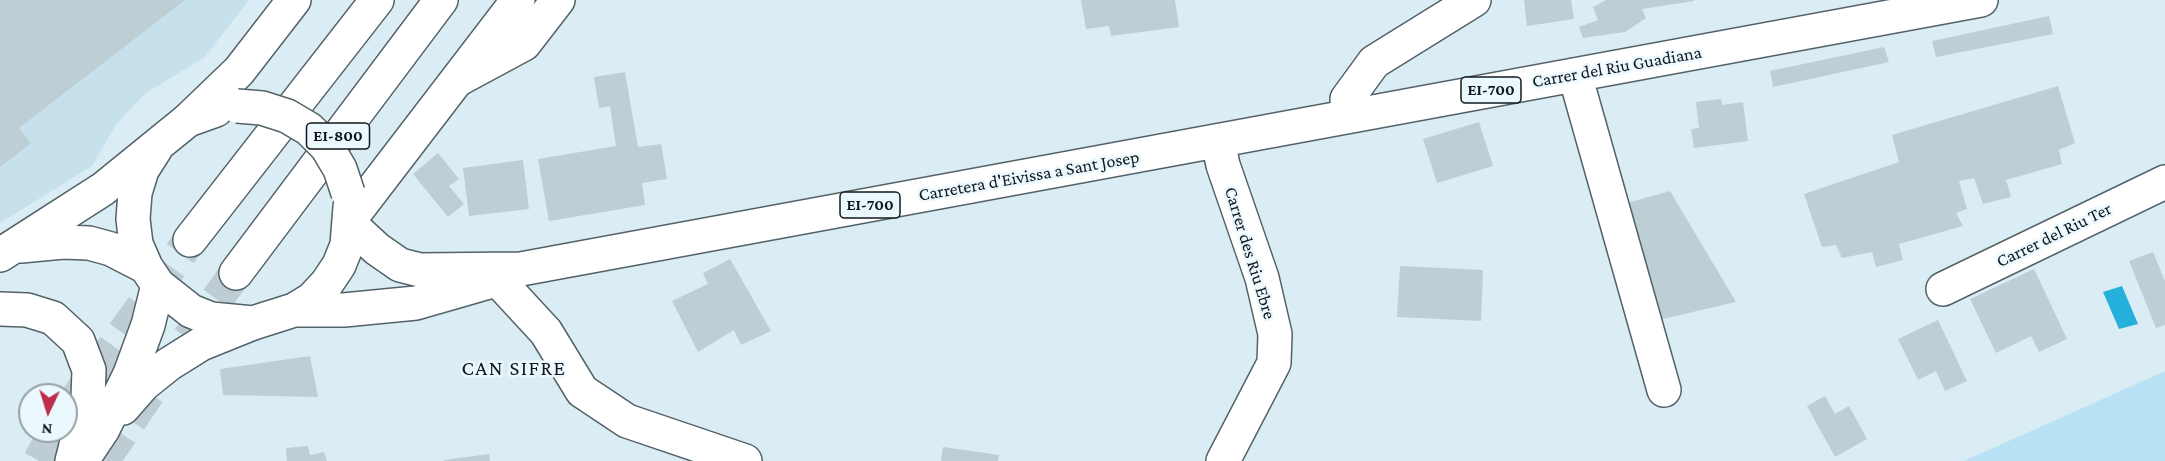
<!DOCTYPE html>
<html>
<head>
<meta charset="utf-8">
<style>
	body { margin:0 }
	#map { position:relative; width:2165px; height:461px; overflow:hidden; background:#dbedf4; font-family:"Crimson Pro",serif }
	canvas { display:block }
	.north { position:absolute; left:18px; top:383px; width:60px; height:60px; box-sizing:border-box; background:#ebf9ff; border:2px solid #949fa3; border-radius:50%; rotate:184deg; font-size:16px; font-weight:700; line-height:24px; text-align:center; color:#12181a }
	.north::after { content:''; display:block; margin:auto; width:21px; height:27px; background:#be2d4b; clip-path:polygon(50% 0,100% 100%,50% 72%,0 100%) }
</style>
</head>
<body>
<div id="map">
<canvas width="2165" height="461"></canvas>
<div class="north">N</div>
</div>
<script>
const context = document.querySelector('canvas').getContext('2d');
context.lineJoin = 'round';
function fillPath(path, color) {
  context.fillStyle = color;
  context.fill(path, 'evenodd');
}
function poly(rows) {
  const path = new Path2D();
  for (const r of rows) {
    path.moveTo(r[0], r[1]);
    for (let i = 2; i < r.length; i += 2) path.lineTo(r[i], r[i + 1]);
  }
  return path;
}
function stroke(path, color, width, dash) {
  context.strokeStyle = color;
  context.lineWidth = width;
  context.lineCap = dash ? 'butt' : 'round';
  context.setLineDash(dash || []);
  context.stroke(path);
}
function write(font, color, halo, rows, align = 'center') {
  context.font = font + ' "Crimson Pro",serif';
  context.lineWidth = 5;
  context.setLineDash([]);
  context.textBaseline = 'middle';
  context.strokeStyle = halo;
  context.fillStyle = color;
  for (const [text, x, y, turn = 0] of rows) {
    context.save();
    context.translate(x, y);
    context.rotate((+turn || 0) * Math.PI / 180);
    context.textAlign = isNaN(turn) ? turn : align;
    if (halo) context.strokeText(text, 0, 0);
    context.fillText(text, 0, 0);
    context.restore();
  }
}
fillPath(poly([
	[0,0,249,0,205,57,146,93,117,123,92,166,0,223]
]), '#c7e1ec');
fillPath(poly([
	[2165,371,2165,461,1964,461]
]), '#b8e2f3');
fillPath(poly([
	[2122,286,2138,324,2119,329,2103,292]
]), '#24b0da');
fillPath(poly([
	[0,0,185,0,19,128,31,143,0,167],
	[1081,0,1175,0,1179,27,1111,36,1109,26,1086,29],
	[1524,0,1571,0,1574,19,1527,26],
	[1606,0,1694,0,1694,1,1642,9,1646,18,1625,32,1583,38,1579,27,1598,20,1593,7],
	[2049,16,2053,34,1936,57,1932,41],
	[1884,47,1889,62,1773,87,1770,71],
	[625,72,638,147,661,144,667,179,642,183,645,205,549,221,538,159,616,146,610,106,599,108,594,77],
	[2058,86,2075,143,2059,150,2062,164,2006,180,2011,197,1983,204,1974,178,1959,181,1967,209,1956,213,1963,226,1899,244,1903,260,1876,267,1872,252,1842,258,1836,245,1822,247,1804,194,1899,162,1892,135],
	[1721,99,1722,105,1743,102,1748,141,1694,148,1691,129,1699,128,1696,102],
	[1479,122,1493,166,1437,183,1423,139],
	[438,153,459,179,449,186,464,204,448,217,413,174],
	[523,160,529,209,469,216,463,168],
	[1670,191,1736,302,1658,320,1627,203],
	[2153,252,2165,281,2165,325,2156,328,2129,261],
	[730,259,771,331,741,345,734,330,698,352,672,301,708,284,703,273],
	[1400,266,1483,270,1481,321,1397,317],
	[2034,269,2067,339,2039,352,2031,336,1996,353,1970,299],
	[1938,320,1967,381,1945,391,1936,371,1918,380,1898,339],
	[310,356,318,397,223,395,220,369],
	[1825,396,1835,414,1849,406,1867,439,1835,457,1807,406],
	[308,446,310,455,324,452,327,461,287,461,286,448],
	[943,447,999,455,998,461,941,461],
	[489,454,490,461,444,461,444,460]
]), '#bdced5');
stroke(poly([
	[188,339,236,273],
	[66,413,190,240],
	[39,461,56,431],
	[103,461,152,388]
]), '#bdcdd3', 33, [33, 16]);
const minor = poly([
	[1575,75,1664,390],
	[459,79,524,44,558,0],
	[1349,116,1347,99,1374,62,1474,0],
	[1218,141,1223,165,1262,278,1275,334,1274,363,1223,461],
	[498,280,546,332,582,391,627,421,745,461],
	[1943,289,2165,182],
	[0,309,27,310,53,318,78,341,89,370,88,398,72,461],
	[123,408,144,384,169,364,201,344,253,323],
	[83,459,103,429,130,374,148,325,158,285]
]);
const major = poly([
	[156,148,142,170,135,193,133,219,136,244,146,267,158,285,191,311,211,319,253,323,294,310,312,299,327,283,339,265,347,245,350,207],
	[350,224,377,249,400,265,420,270,521,269,1981,0],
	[21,246,63,242,89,243,111,249,146,267],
	[0,255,103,189,188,120,216,110],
	[294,310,344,310,416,303,496,280]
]);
const highway = poly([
	[188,120,239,71,294,0],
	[351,218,518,0],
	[190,240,377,0],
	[236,273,441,0]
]);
stroke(minor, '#536269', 36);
stroke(major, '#536269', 36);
stroke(highway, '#536269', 36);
stroke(minor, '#fff', 33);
stroke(major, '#fff', 33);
stroke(highway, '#fff', 33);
const majorBridge = poly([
	[237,106,262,108,287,116,309,129,327,147,340,169,348,193]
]);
stroke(majorBridge, '#536269', 36, []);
stroke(majorBridge, '#fff', 33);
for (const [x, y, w] of [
	[1491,90,60],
	[338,136,63],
	[870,205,60]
]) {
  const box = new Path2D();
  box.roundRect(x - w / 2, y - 13, w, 26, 4.5);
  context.fillStyle = '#ebf9ff';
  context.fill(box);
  stroke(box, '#12181a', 1.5);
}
write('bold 16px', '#12181a', null, [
	["EI-700",1491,90],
	["EI-800",338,136],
	["EI-700",870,205]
]);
write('18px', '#12181a', '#ebf9ff', [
	["Carrer del Riu Guadiana",1617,67,-10],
	["Carretera d'Eivissa a Sant Josep",1029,176,-10],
	["Carrer del Riu Ter",2054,235,-26],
	["Carrer des Riu Ebre",1250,253,73]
]);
context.letterSpacing = '1.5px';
write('21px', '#12181a', '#ebf9ff', [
	["CAN SIFRE",514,369]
]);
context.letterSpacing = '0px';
</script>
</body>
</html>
